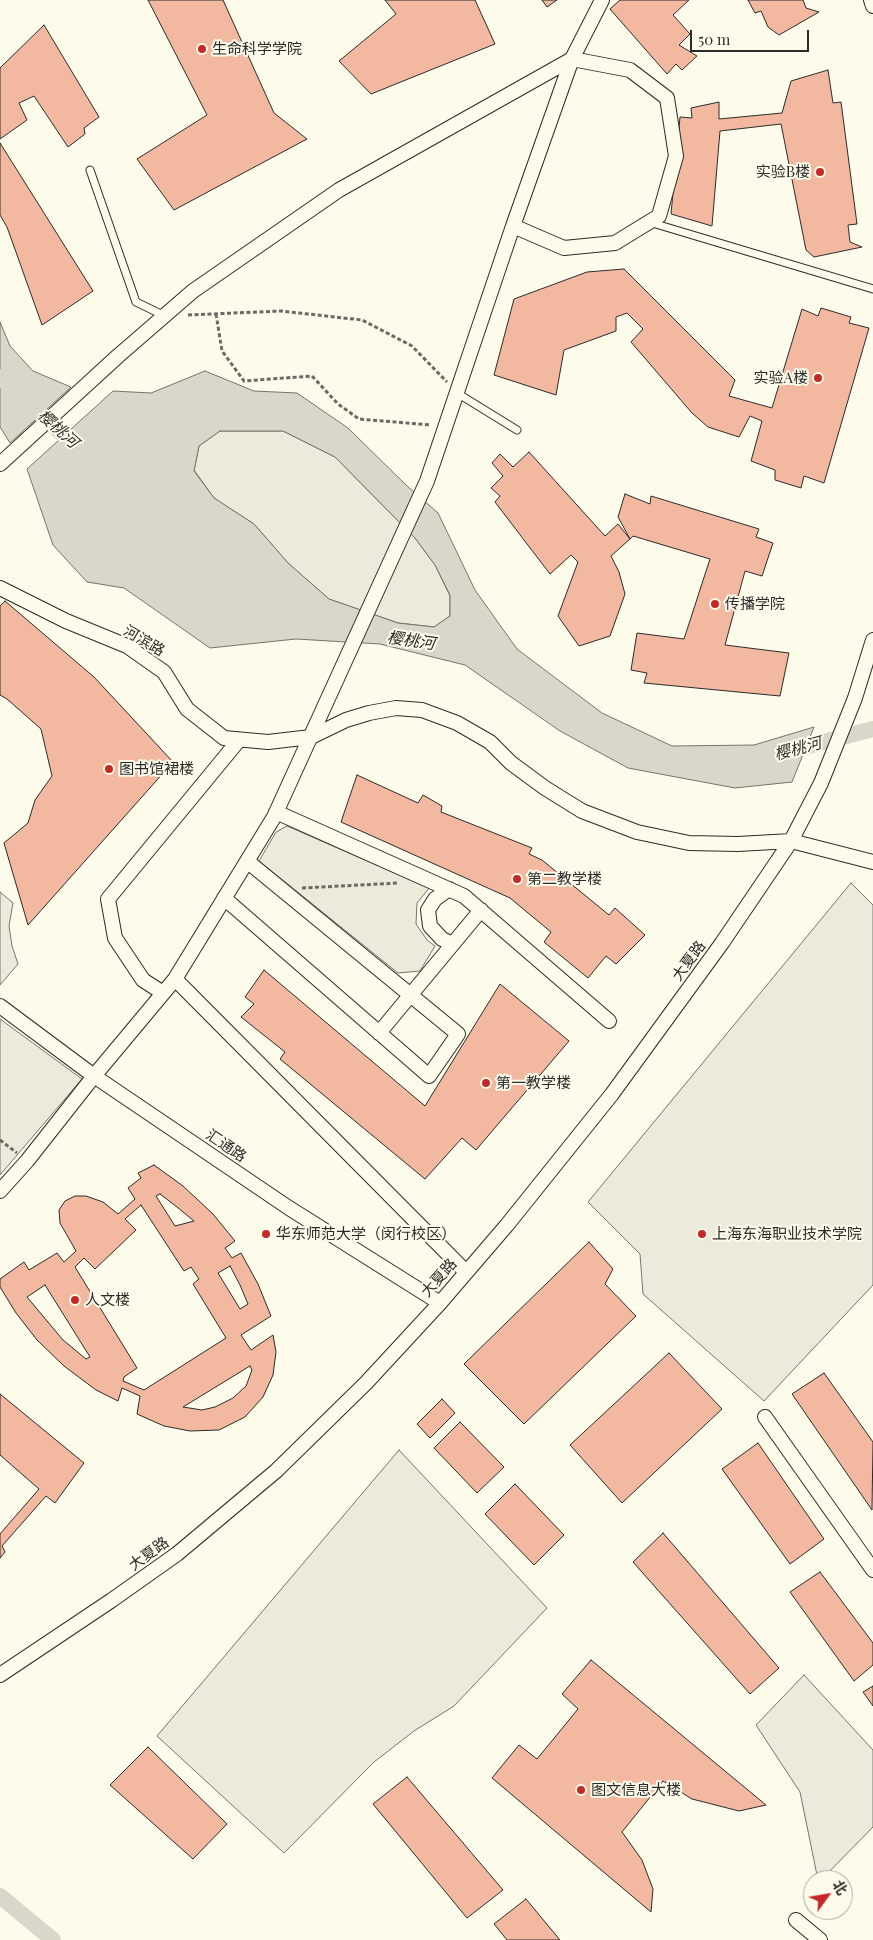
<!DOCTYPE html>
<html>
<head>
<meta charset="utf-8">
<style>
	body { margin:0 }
	#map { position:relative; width:873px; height:1940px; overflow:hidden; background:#fdfbea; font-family:"Playfair Display","Noto Sans SC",serif }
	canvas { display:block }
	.north { position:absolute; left:803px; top:1870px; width:50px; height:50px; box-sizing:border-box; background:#fdfbea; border:1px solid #a9a89e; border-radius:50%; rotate:58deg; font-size:14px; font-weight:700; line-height:20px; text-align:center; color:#2b2b2b }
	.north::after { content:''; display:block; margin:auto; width:18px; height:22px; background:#c62828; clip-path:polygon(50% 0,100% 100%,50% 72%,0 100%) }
	.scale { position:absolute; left:690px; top:30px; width:119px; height:22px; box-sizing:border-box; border:2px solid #2b2b2b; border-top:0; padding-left:6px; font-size:15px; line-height:18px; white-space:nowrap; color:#2b2b2b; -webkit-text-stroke:4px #fdfbea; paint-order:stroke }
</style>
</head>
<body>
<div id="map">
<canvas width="873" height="1940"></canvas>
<div class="north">北</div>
<div class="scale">50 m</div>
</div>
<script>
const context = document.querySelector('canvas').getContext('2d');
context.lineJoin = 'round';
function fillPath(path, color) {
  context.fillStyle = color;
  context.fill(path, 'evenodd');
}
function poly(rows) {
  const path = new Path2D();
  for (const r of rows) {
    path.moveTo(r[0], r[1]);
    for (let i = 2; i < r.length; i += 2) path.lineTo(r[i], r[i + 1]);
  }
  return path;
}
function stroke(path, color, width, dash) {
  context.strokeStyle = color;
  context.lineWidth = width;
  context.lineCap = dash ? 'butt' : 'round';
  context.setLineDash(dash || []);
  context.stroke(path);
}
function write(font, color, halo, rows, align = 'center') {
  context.font = font + ' "Playfair Display","Noto Sans SC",serif';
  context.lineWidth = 4;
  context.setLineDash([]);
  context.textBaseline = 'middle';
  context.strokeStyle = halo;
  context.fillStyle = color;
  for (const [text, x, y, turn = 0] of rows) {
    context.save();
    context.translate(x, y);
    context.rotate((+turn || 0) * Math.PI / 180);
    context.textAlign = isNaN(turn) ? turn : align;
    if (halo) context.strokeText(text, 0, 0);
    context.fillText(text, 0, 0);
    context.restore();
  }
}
const green = poly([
	[220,431,283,431,335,457,415,538,435,565,450,596,450,616,434,627,398,623,329,599,288,563,254,524,214,498,194,470,199,446,220,431],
	[287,826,429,888,417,903,416,924,427,940,435,946,420,971,398,973,259,861,276,832,287,826],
	[851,883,873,905,873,1285,764,1401,643,1294,640,1254,588,1202,851,883],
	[0,892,13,903,9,926,12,946,18,964,0,985,0,892],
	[0,1019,82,1079,0,1175,0,1019],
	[399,1450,547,1608,454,1706,414,1731,374,1762,284,1853,157,1736,399,1450],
	[804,1675,873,1750,873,1827,821,1880,818,1880,800,1792,756,1725,804,1675]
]);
fillPath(green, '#ecebdb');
stroke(green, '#74746e', 1);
const water = poly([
	[0,322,10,346,33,371,71,387,10,443,0,427,0,322],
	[205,371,254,391,297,393,348,428,406,485,438,513,475,590,517,649,602,713,672,746,754,745,814,727,792,782,735,788,628,768,560,731,465,665,380,644,296,639,210,648,124,588,87,582,53,545,27,469,113,391,151,393,205,371],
	[220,431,283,431,335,457,415,538,435,565,450,595,450,616,434,627,398,623,329,599,288,563,254,524,214,498,194,471,199,446,220,431]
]);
fillPath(water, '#d8d7c9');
stroke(water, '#74746e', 1);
stroke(poly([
	[0,377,80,450],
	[786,752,873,729],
	[0,1896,53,1940]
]), '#d8d7c9', 16);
const building = poly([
	[148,0,223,0,274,113,307,139,174,210,137,159,207,115,148,0],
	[385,0,475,0,495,44,371,94,339,61,396,14,385,0],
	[542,0,557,0,547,7,542,0],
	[620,0,689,0,673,15,690,34,679,45,697,56,682,70,676,64,667,74,610,9,620,0],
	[748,0,803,0,806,8,819,12,779,35,768,27,761,11,755,13,748,0],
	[44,25,99,117,84,128,85,134,68,147,34,96,19,103,27,120,0,139,0,68,44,25],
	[828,70,833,103,841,102,857,224,848,225,850,242,862,247,814,257,806,250,781,124,720,131,712,226,671,214,680,117,692,118,691,108,719,102,719,119,782,113,791,81,828,70],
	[0,143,93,291,42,325,7,227,0,215,0,143],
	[624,269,735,380,729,396,772,408,802,309,818,316,821,308,851,317,849,323,869,328,824,483,804,476,801,488,775,480,775,470,751,461,762,421,750,416,739,437,708,427,692,413,631,342,643,329,627,313,616,317,616,331,564,350,556,395,494,375,514,299,587,272,624,269],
	[529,452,605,536,618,524,630,539,611,556,619,572,625,594,610,636,579,646,558,616,578,562,571,555,550,574,495,502,500,496,491,488,503,476,492,463,500,454,513,467,529,452],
	[625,494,650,504,651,496,759,529,756,537,773,543,762,576,745,571,725,645,789,653,780,696,644,683,647,673,631,670,637,633,684,639,710,559,633,536,630,539,618,517,625,494],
	[5,601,94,677,173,762,28,925,4,843,28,823,35,800,52,776,41,729,7,699,0,695,0,606,5,601],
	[357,775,418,803,423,795,442,806,441,812,532,848,529,854,542,860,609,915,615,908,645,935,616,964,606,956,588,978,544,942,551,932,510,898,341,822,357,775],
	[264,970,425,1106,500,984,569,1041,476,1150,462,1138,425,1179,280,1059,285,1052,241,1017,254,1004,245,997,264,970],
	[154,1165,183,1186,213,1214,235,1241,225,1248,232,1258,241,1253,258,1284,271,1316,241,1335,251,1350,273,1335,276,1352,273,1375,263,1397,245,1417,219,1430,190,1431,164,1426,137,1414,140,1396,122,1388,118,1401,96,1390,64,1366,37,1340,16,1313,0,1287,0,1279,24,1262,29,1270,57,1253,64,1262,76,1251,60,1223,59,1210,65,1201,75,1196,86,1196,103,1202,118,1214,135,1199,128,1188,141,1178,138,1173,154,1165],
	[160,1194,177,1207,194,1221,175,1226,156,1196,160,1194],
	[141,1205,184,1271,191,1267,199,1279,193,1284,226,1338,144,1390,123,1381,124,1377,137,1368,75,1267,84,1258,95,1269,136,1230,125,1219,141,1205],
	[230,1266,240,1285,248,1304,240,1309,218,1273,230,1266],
	[45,1285,90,1357,86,1359,63,1340,27,1297,45,1285],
	[250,1366,252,1370,246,1386,233,1398,215,1407,202,1410,183,1407,250,1366],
	[589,1242,613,1269,605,1284,636,1316,524,1424,464,1364,589,1242],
	[669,1353,722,1409,622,1503,570,1445,669,1353],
	[824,1373,873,1442,872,1510,792,1394,824,1373],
	[0,1394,84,1463,55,1503,46,1496,2,1546,5,1552,0,1558,0,1534,39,1489,0,1455,0,1394],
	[442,1399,455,1413,430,1438,417,1424,442,1399],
	[460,1422,504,1467,477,1493,434,1448,460,1422],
	[758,1443,824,1539,790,1564,722,1469,758,1443],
	[515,1484,564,1535,534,1565,485,1514,515,1484],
	[663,1533,779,1668,750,1694,633,1562,663,1533],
	[820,1572,873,1643,873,1665,854,1681,790,1592,820,1572],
	[591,1660,766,1805,739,1811,692,1799,663,1781,622,1832,642,1860,653,1889,651,1912,492,1778,519,1745,537,1759,578,1709,562,1694,591,1660],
	[873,1686,873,1706,863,1692,873,1686],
	[148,1747,227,1824,193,1859,110,1785,148,1747],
	[407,1777,503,1890,467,1918,373,1804,407,1777],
	[526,1899,560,1940,507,1940,494,1924,526,1899]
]);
fillPath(building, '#f2b8a0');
stroke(building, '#2b2b2b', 1);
const lane = poly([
	[90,170,136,302,165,316],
	[649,222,873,289],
	[457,393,517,430]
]);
const street = poly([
	[871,0,873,6],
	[513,226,572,59,602,0],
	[0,464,118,356,193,291,339,190,572,59,630,70,667,98,676,156,659,216,615,243,564,248,513,226,427,481,274,817,175,979,94,1076,27,1161,0,1191],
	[0,588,66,621,127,646,164,672,187,709,224,738,268,742,311,737,346,720,369,713,396,708,422,710,457,723,490,742,511,763,545,788,582,811,637,832,689,843,738,844,791,841,873,862],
	[276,812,464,896,609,1021],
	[449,889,435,899,428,910,430,926,442,939,453,944],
	[224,898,429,1076,458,1034,247,861],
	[175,979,466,1272],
	[163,993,143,980,115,938,108,899,239,740],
	[0,1006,94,1076,289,1208,440,1303],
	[379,1033,481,910],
	[765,1417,873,1570],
	[0,1675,112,1600,177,1554,276,1471,366,1383,440,1303,507,1225,612,1094,722,943,791,841,821,783,855,698,873,640],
	[796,1920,820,1940]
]);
stroke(lane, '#2b2b2b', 9);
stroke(street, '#2b2b2b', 16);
stroke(poly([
	[216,314,222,351,244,381,312,376,338,404,359,419,431,425],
	[188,315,281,311,362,320,412,346,447,382],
	[302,888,399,883],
	[0,1140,17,1153]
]), '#6a6964', 3, [4, 2.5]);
stroke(lane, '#fdfbea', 7);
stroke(street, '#fdfbea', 14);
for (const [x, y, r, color] of [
	[202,49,5,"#c62828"],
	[820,172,5,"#c62828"],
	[818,378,5,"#c62828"],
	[715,604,5,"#c62828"],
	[109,769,5,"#c62828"],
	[517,879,5,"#c62828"],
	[486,1083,5,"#c62828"],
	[266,1234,5,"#c62828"],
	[702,1234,5,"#c62828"],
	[75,1300,5,"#c62828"],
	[581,1790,5,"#c62828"]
]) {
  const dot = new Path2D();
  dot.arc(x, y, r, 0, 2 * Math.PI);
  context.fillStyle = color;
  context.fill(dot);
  stroke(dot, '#fdfbea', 2);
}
write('15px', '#2b2b2b', '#fdfbea', [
	["生命科学学院",212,49],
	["实验B楼",810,172,"right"],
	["实验A楼",808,378,"right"],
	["传播学院",725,604],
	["图书馆裙楼",119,769],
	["第二教学楼",527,879],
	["第一教学楼",496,1083],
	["华东师范大学（闵行校区）",276,1234],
	["上海东海职业技术学院",712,1234],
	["人文楼",85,1300],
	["图文信息大楼",591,1790]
], 'left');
write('15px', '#2b2b2b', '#fdfbea', [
	["河滨路",144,641,31],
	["大夏路",689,961,-54],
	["汇通路",226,1146,34],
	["大夏路",439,1278,-49],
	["大夏路",149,1554,-36]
]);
write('italic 16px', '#2b2b2b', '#fdfbea', [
	["樱桃河",58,429,42],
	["樱桃河",411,641,8],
	["樱桃河",798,749,-15]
]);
</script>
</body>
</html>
